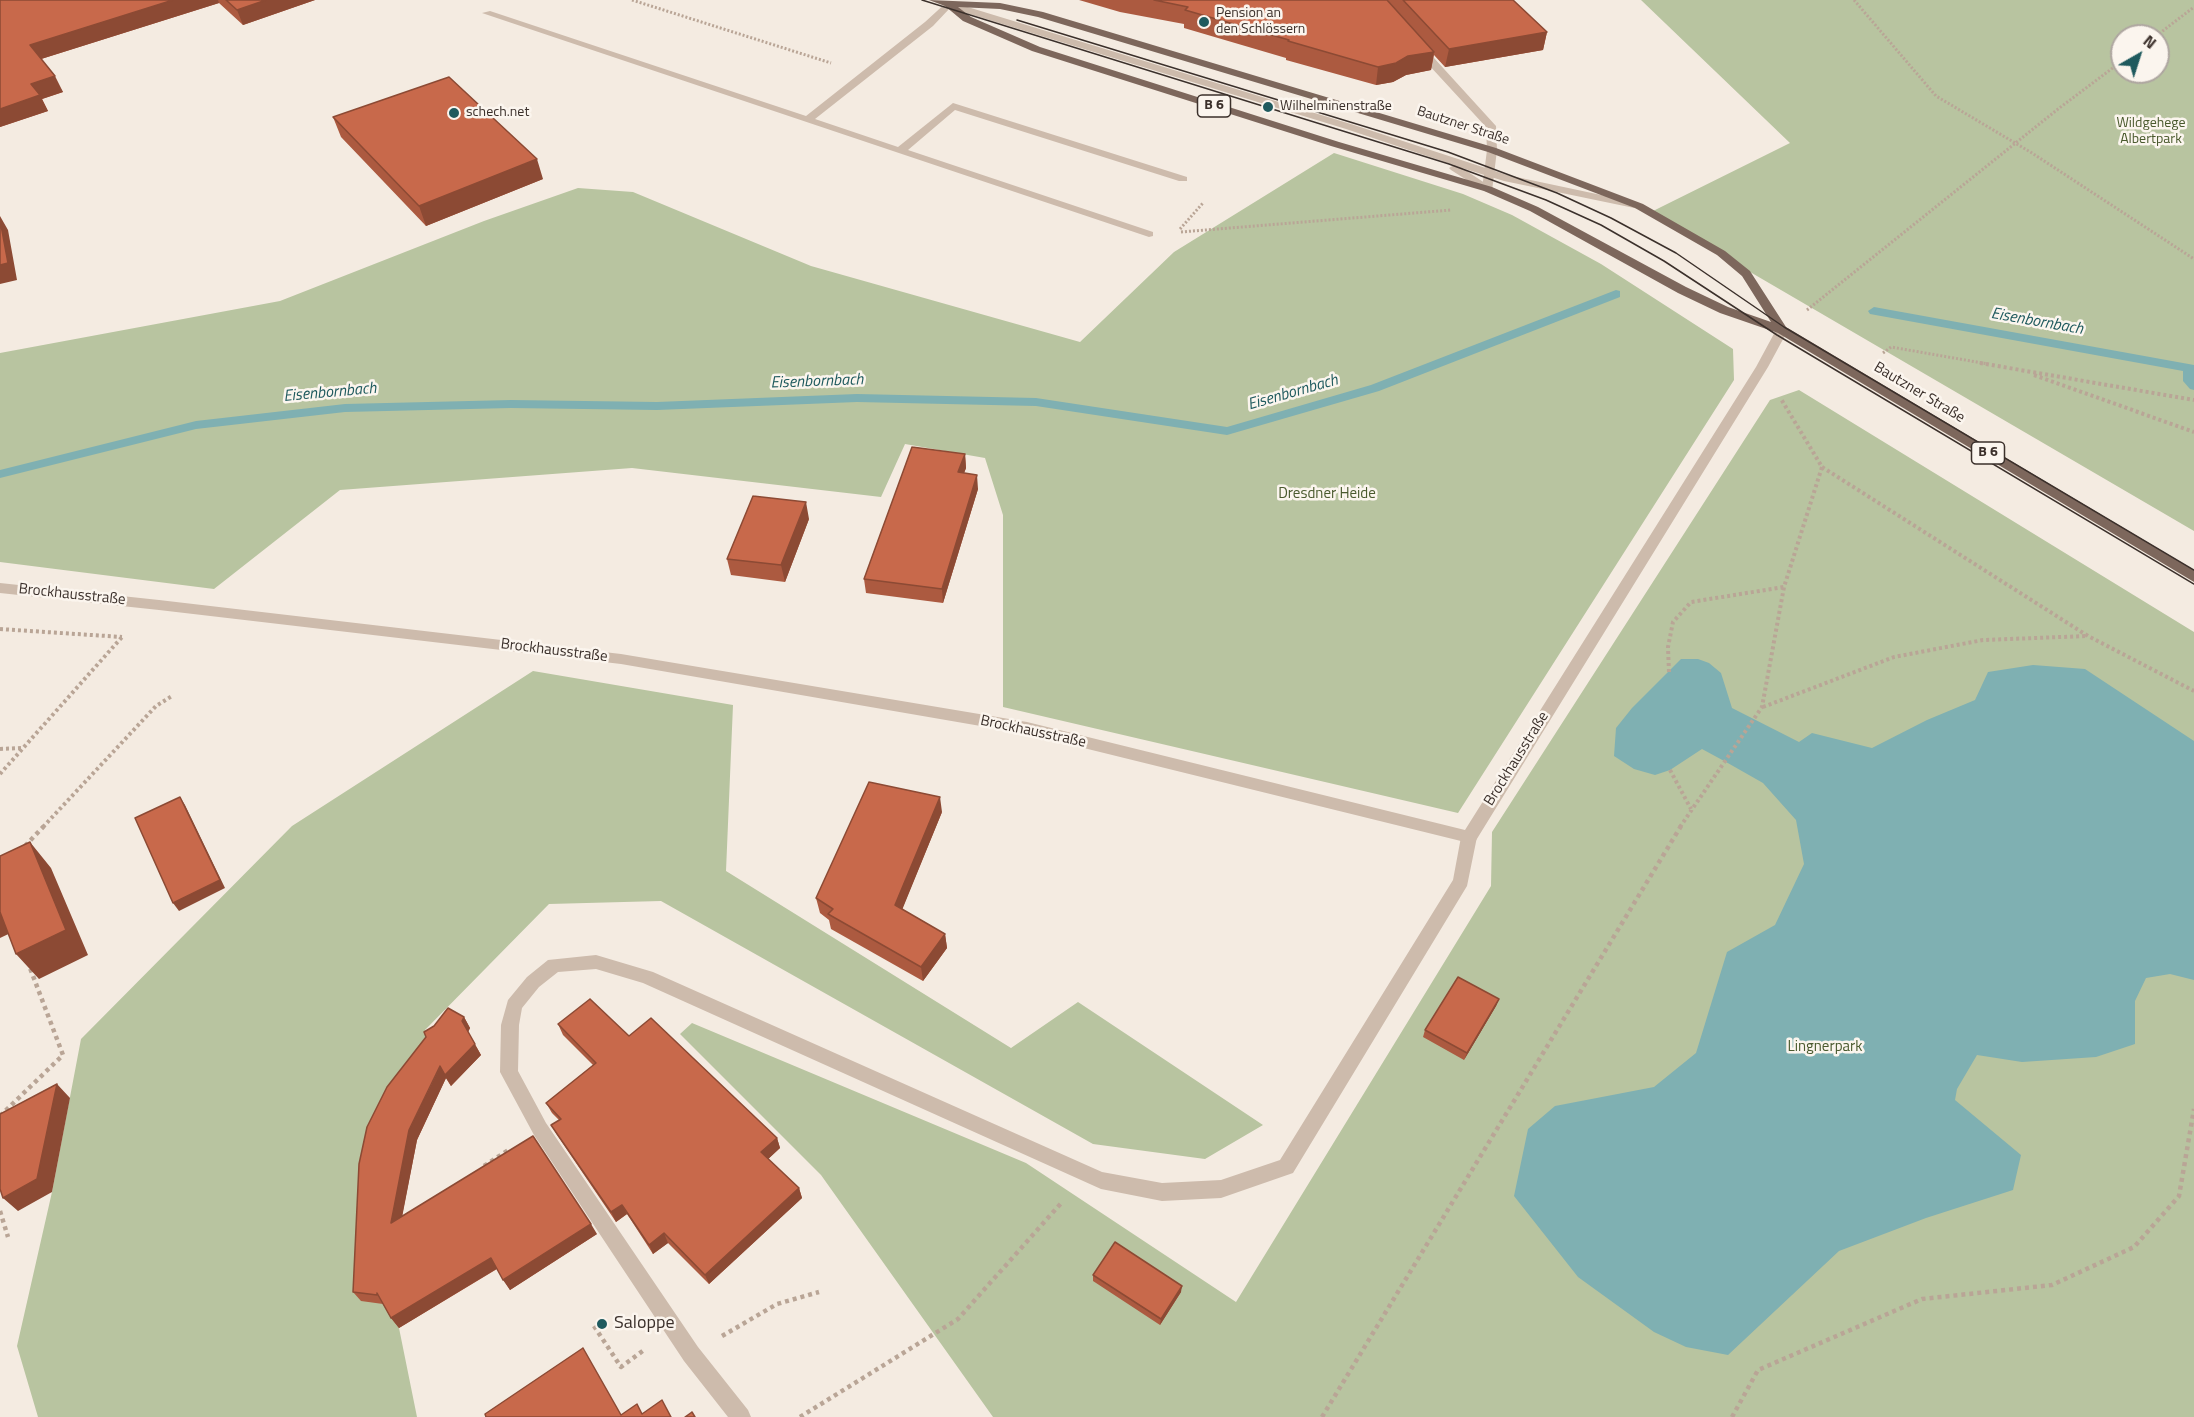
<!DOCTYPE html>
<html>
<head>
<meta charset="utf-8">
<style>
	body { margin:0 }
	#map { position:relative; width:2194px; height:1417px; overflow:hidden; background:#f4ebe1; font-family:"Titillium Web",sans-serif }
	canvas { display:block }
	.north { position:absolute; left:2110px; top:24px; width:60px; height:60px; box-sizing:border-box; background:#fbf5ee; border:2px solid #aea6a0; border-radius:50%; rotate:39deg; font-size:16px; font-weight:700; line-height:24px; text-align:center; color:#3b302b }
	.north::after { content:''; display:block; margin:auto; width:21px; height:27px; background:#1f5a5e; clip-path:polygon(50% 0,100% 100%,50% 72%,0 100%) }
</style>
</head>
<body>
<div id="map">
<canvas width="2194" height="1417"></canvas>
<div class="north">N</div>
</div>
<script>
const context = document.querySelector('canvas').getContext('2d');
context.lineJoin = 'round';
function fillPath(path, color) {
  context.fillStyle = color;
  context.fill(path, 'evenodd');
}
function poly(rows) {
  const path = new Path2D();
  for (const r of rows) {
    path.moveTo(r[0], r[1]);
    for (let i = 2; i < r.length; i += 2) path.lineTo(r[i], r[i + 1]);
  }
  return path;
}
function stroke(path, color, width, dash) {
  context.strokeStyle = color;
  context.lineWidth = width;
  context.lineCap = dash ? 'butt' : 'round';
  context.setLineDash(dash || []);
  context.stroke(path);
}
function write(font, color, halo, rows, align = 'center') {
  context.font = font + ' "Titillium Web",sans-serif';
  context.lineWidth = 5;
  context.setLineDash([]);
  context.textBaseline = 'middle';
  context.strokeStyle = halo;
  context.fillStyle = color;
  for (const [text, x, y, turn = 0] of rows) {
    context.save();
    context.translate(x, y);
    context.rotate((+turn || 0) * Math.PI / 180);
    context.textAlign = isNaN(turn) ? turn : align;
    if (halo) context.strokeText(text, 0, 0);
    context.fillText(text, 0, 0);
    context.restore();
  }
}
fillPath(poly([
	[1641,0,2194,0,2194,531,1649,213,1790,143],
	[2122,36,2158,36,2158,72,2122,72],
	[1334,153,1463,194,1512,215,1601,264,1733,349,1734,380,1458,813,1003,707,1003,515,985,458,905,444,881,497,632,468,340,490,214,589,0,562,0,353,280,301,484,221,578,188,633,192,811,266,1080,342,1174,252],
	[1799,390,2194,632,2194,1417,993,1417,821,1175,680,1034,692,1023,1026,1163,1236,1302,1491,886,1492,832,1770,400],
	[533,671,733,705,726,871,1011,1048,1078,1002,1263,1125,1205,1159,1093,1144,661,901,549,904,425,1030,428,1060,380,1293,399,1328,417,1417,38,1417,17,1346,52,1192,81,1039,292,826]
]), '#b8c4a0');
fillPath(poly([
	[1681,659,1698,659,1709,663,1721,673,1732,708,1799,742,1812,733,1872,748,1927,720,1975,700,1988,672,2033,665,2085,669,2194,741,2194,980,2170,974,2146,978,2135,1001,2135,1044,2096,1057,2022,1062,1977,1055,1957,1089,1955,1100,2021,1155,2013,1190,1926,1218,1839,1251,1728,1355,1686,1347,1654,1332,1578,1277,1514,1196,1528,1129,1555,1106,1654,1087,1696,1053,1727,952,1775,925,1804,864,1796,820,1763,783,1726,762,1702,749,1670,770,1655,775,1634,769,1614,756,1616,728,1632,708]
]), '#7fb0b2');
fillPath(poly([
	[1616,290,1620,291,1620,297,1379,391,1227,435,1036,406,857,402,657,410,511,408,345,412,196,429,0,478,0,470,196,421,345,404,511,400,657,402,857,394,1036,398,1227,427,1371,385,1616,290],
	[1874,307,2194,365,2194,390,2190,389,2183,381,2183,371,1870,314,1868,311,1874,307]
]), '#7fb0b2');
stroke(poly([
	[632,0,831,63],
	[1854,0,1936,96,2032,153,2194,259],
	[2156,36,2194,7],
	[1180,229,1203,203],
	[1181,232,1451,210],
	[1807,310,2058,109,2122,61],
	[1883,353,1891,347,1988,364]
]), '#b9a596', 3, [2, 2]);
stroke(poly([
	[1980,363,2194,400],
	[2034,375,2194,432],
	[1822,467,2088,636,2194,691],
	[0,629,122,637],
	[1669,672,1668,647,1673,622,1691,602,1784,587],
	[1763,707,1894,657,1983,640,2087,636],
	[0,749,23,748],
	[1670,770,1691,809],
	[0,774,122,637],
	[43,827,156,706,172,696],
	[1680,827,1762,707,1784,587,1822,467,1781,399]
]), '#b9a596', 4, [3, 3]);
stroke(poly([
	[25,846,44,826],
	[0,1116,63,1055,30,968],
	[484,1166,510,1149],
	[0,1211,8,1237],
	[594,1326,621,1367,644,1350],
	[722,1336,777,1304,819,1292],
	[800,1417,958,1319,1063,1201],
	[1322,1417,1681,826],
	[1732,1417,1758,1370,1922,1299,2052,1285,2134,1247,2179,1196,2194,1109]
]), '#b9a596', 4.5, [4, 4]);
fillPath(poly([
	[948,1,1354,125,1507,175,1639,203,1645,206,1639,209,1504,181,1462,168,1494,189,1488,192,1484,191,1451,170,1449,168,1454,165,1346,129,950,8,933,26,815,119,898,147,953,103,1187,177,1187,181,1179,181,955,110,908,150,1153,232,1153,236,1149,237,482,13,490,11,806,116,925,22,948,1],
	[0,583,159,600,166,605,159,610,0,593,0,583],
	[1469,831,1475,832,1477,837,1467,886,1293,1173,1221,1198,1162,1201,1101,1189,643,983,596,969,558,972,539,987,522,1008,519,1025,518,1071,546,1123,698,1347,748,1410,751,1417,728,1417,684,1361,534,1135,500,1072,501,1025,508,1000,527,977,548,960,596,955,653,972,1102,1172,1162,1183,1221,1180,1280,1160,1453,880,1461,837,1463,832,1469,831]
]), '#cdbbac');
fillPath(poly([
	[1416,47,1424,47,1496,126,1497,150,1492,191,1488,192,1482,189,1487,150,1486,127,1416,51,1416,47],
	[1782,326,1788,330,1768,367,1475,842,1469,843,1027,734,621,664,159,610,152,605,159,600,621,654,1027,722,1465,830,1756,367,1776,330,1782,326]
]), '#cdbbac');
fillPath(poly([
	[929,0,1000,3,1043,12,1496,148,1643,204,1725,251,1750,271,1786,327,2194,570,2194,582,1778,333,1720,313,1678,293,1530,211,1484,191,1331,146,1032,51,963,21,945,6,929,0],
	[958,7,1000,9,1038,17,1488,152,1635,208,1717,255,1742,276,1771,322,1728,307,1686,287,1538,207,1492,187,1339,142,1040,47,971,17,958,7]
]), '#7d675c');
stroke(poly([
	[922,0,1449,164,1546,200,1601,225,1664,261,1777,335,2194,584],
	[1017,20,1448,152,1557,193,1611,218,1676,253,1784,327,2194,570]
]), '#3b302b', 1.5);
fillPath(poly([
	[0,0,315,0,243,25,219,3,41,59,63,92,42,99,48,111,0,127],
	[1079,0,1513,0,1547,32,1543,50,1445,67,1434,55,1431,70,1406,75,1393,82,1376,85,1286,60,1286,58,1184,28,1184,24,1120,12],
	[333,117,543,179,426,226,341,137],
	[965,454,966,468,964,473,978,489,943,603,866,593,864,579],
	[809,519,785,582,731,575,727,559],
	[942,812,902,909,945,934,947,948,923,981,831,929,829,920,820,913,816,898],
	[1499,999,1496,1006,1464,1060,1423,1037,1425,1030],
	[464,1017,470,1028,468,1032,481,1055,451,1086,446,1078,417,1140,402,1216,597,1234,510,1290,497,1269,399,1328,391,1318,383,1304,361,1301,353,1292],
	[558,1024,629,1036,777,1138,780,1148,768,1159,799,1188,802,1198,709,1284,668,1243,653,1254,627,1214,616,1222,557,1135,551,1125,559,1120,552,1113,546,1103,593,1065,563,1035],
	[1093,1275,1181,1292,1160,1325,1093,1281]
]), '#ac5a40');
fillPath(poly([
	[173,0,218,0,219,3,38,60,30,45],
	[266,0,315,0,243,25,237,10],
	[1547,32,1543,50,1445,67,1449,49],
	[1434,52,1431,70,1406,75,1393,82,1376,85,1378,67,1408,56],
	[55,76,63,92,42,99,48,111,0,127,0,109,31,84],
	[537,159,543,179,426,226,419,206],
	[0,216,8,230,17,280,0,284],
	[965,454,966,468,959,486,958,472],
	[977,475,978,489,943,603,942,589],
	[806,502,809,519,785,582,781,565],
	[180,797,185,805,225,888,179,911,173,903],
	[940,797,942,812,898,920,895,905],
	[30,842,51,868,88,955,39,979,16,954],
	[0,907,19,929,0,938],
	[945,934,947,948,923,981,921,967],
	[1499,999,1496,1006,1464,1060,1467,1053],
	[464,1017,470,1028,468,1032,481,1055,451,1086,446,1078,417,1140,399,1233,391,1223,409,1130],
	[57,1084,70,1098,52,1192,18,1211,3,1198],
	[777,1138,780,1148,765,1162,761,1152],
	[799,1188,802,1198,709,1284,705,1275],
	[622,1205,627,1214,616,1222,611,1212],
	[591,1224,597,1234,510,1290,503,1280],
	[664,1233,668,1243,653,1254,649,1245],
	[491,1258,498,1268,399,1328,391,1318],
	[1182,1286,1181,1292,1160,1325,1161,1319]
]), '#8c4a34');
const building = poly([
	[0,0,173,0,30,45,55,76,31,84,40,95,0,109,0,0],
	[226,0,266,0,237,10,226,0],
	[1154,0,1387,0,1434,52,1408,56,1396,63,1378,67,1288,41,1289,40,1185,10,1188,7,1154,0],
	[1403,0,1513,0,1547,32,1449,49,1403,0],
	[449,77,537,159,419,206,333,117,449,77],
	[0,220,8,263,0,265,0,220],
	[912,447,965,454,958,472,977,475,942,589,864,579,912,447],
	[753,496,806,502,781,565,727,559,753,496],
	[869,782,940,797,895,905,945,934,921,967,828,914,833,909,816,898,869,782],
	[180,797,220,880,173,903,135,818,180,797],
	[30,842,66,930,16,954,0,912,0,856,30,842],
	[1458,977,1499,999,1467,1053,1425,1030,1458,977],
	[590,999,629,1036,651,1018,777,1138,761,1152,799,1188,705,1275,664,1233,649,1245,622,1205,611,1212,551,1125,561,1119,546,1103,596,1063,558,1024,590,999],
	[448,1008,464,1017,462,1021,475,1044,445,1075,440,1066,409,1130,391,1223,533,1136,591,1224,503,1280,491,1258,391,1318,377,1293,377,1295,353,1292,359,1164,367,1127,387,1087,426,1037,424,1032,434,1026,448,1008],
	[57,1084,37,1179,3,1198,0,1189,0,1114,57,1084],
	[1115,1242,1182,1286,1161,1319,1093,1275,1115,1242],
	[583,1348,621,1415,637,1404,642,1414,662,1400,671,1417,486,1417,485,1414,583,1348],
	[692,1412,695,1417,685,1417,692,1412]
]);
fillPath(building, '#c8694b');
stroke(building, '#8c4a34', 1.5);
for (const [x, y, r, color] of [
	[1204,22,6,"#1f5a5e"],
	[1268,107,6,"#1f5a5e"],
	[454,113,6,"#1f5a5e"],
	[602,1324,6,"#1f5a5e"]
]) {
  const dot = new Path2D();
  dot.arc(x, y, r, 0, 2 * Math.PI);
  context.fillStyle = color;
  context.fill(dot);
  stroke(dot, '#fbf5ee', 2);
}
write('14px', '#3b302b', '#fbf5ee', [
	["Pension an",1216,14],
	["den Schlössern",1216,30],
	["Wilhelminenstraße",1280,107],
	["schech.net",466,113]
], 'left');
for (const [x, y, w] of [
	[1214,106,33],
	[1988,453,33]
]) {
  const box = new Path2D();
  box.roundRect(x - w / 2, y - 11, w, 22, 4.5);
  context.fillStyle = '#fbf5ee';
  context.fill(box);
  stroke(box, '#3b302b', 1.5);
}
write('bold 14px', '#3b302b', null, [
	["B 6",1214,106],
	["B 6",1988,453]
]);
write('14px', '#4a5a2e', '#fbf5ee', [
	["Wildgehege",2151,124],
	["Albertpark",2151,140]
]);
write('14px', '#3b302b', '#fbf5ee', [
	["Bautzner Straße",1463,126,18]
]);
write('15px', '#3b302b', '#fbf5ee', [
	["Bautzner Straße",1919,393,31],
	["Brockhausstraße",72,595,6],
	["Brockhausstraße",554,651,7],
	["Brockhausstraße",1033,732,12],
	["Brockhausstraße",1517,759,-58]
]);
write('15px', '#4a5a2e', '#fbf5ee', [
	["Dresdner Heide",1327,494],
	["Lingnerpark",1825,1047]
]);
write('italic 16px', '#1f5a5e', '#fbf5ee', [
	["Eisenbornbach",2037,322,10],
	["Eisenbornbach",817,382,-2],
	["Eisenbornbach",330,393,-5],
	["Eisenbornbach",1293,393,-16]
]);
write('18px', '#3b302b', '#fbf5ee', [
	["Saloppe",614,1324]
], 'left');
</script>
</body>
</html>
